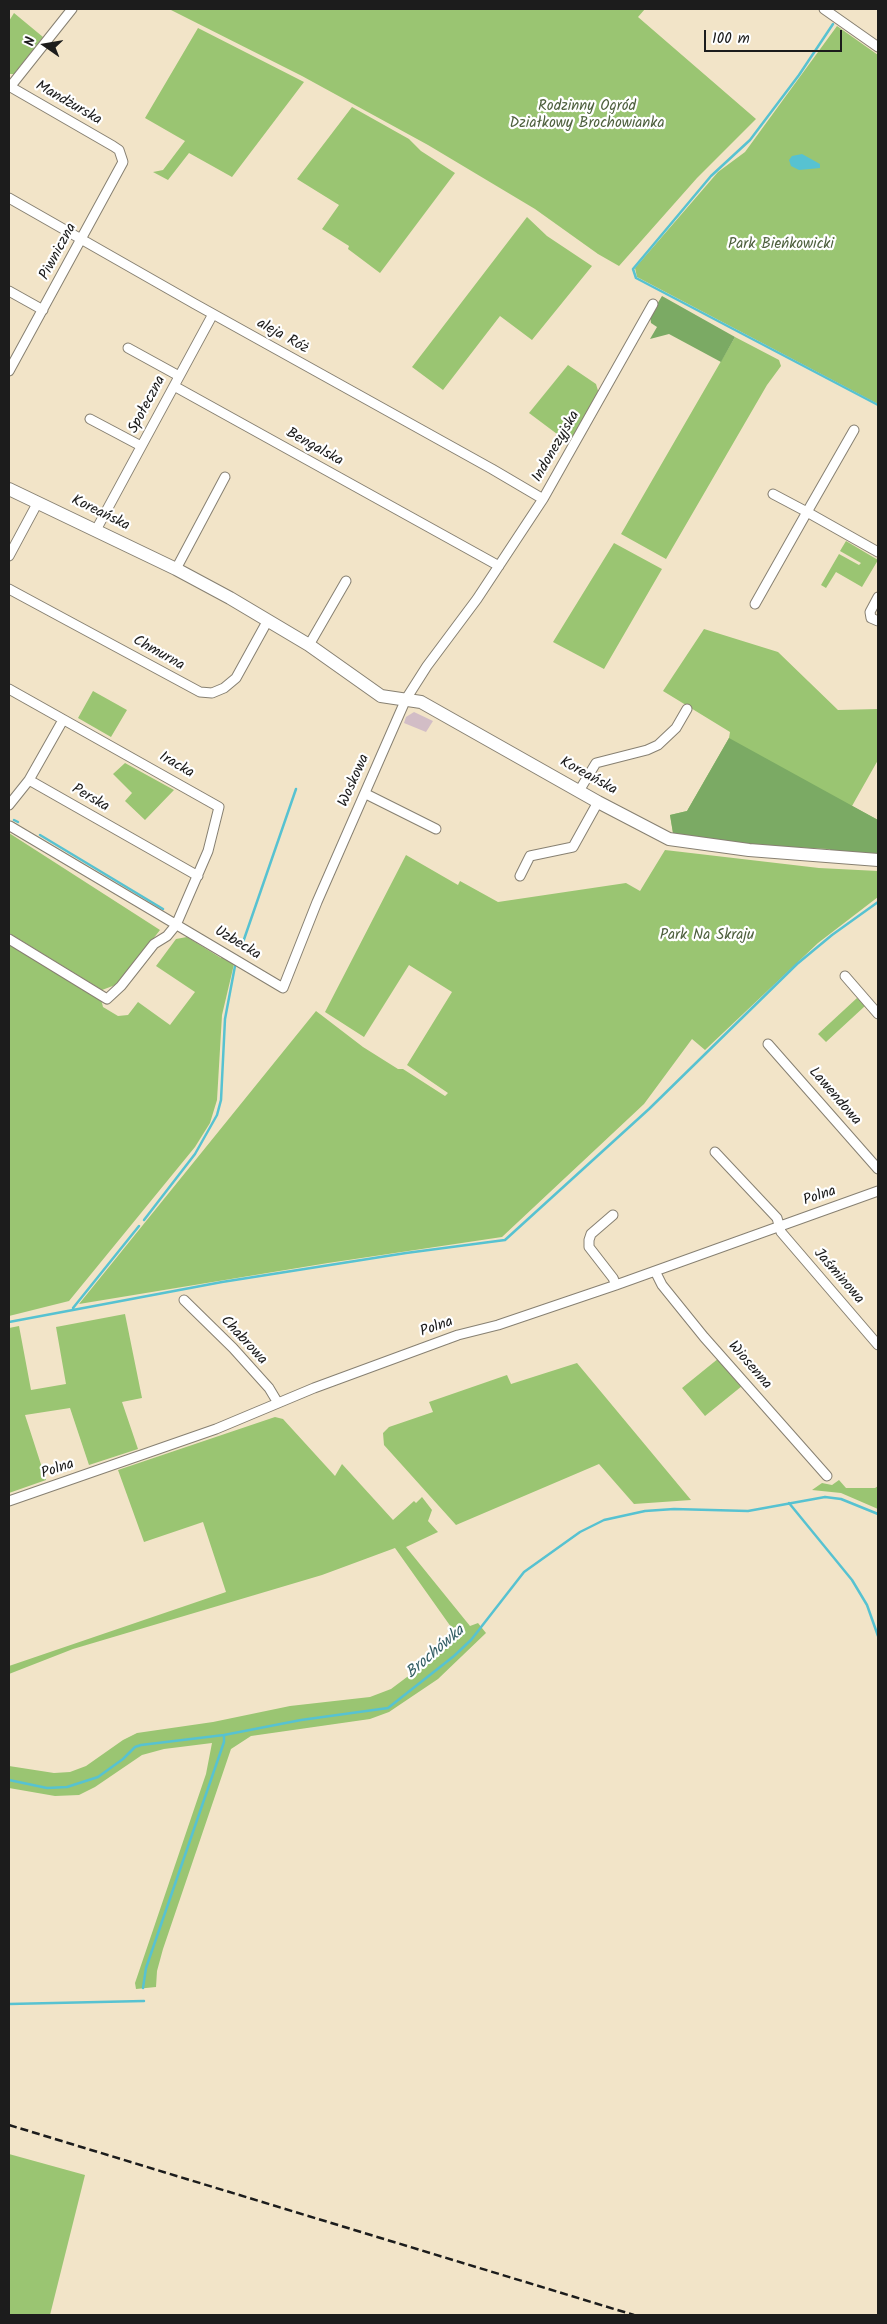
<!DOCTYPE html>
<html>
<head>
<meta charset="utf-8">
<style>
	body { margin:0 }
	#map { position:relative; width:887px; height:2324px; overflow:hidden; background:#f2e4c8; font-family:Kalam,sans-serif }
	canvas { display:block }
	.frame { position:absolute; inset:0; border:10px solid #1c1c1c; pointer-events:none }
	.north { position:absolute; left:20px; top:20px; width:50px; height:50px; -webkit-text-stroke:4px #fff; paint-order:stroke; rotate:283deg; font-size:14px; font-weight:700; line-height:20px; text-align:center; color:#1c1c1c }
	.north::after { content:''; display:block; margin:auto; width:18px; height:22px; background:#1c1c1c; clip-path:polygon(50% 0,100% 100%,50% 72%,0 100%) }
	.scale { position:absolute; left:704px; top:30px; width:138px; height:22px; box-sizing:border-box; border:2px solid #1c1c1c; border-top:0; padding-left:6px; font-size:15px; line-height:18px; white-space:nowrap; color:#1c1c1c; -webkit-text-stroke:4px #fff; paint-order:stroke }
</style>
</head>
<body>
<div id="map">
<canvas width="887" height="2324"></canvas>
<div class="frame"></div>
<div class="north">N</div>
<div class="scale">100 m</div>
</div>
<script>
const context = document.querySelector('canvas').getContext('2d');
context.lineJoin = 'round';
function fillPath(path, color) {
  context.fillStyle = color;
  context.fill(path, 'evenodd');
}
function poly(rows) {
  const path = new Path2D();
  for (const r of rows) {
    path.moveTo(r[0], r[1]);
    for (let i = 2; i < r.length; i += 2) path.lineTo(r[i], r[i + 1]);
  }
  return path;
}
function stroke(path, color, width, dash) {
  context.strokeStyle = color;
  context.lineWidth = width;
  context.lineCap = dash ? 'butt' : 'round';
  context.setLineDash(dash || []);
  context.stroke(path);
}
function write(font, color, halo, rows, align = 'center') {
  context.font = font + ' Kalam,sans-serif';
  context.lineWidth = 4.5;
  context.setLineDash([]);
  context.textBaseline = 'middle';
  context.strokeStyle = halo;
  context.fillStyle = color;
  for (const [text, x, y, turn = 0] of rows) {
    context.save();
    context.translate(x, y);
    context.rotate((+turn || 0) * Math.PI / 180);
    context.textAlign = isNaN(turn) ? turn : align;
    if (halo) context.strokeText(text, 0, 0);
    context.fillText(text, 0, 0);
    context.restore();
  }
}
fillPath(poly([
	[414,712,433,721,426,732,404,723,406,717]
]), '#d2bdc6');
fillPath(poly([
	[169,9,645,9,638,17,756,119,697,178,619,266,598,254,535,209,428,145,302,76],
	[14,13,43,37,14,74,9,74,9,21],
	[837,26,878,55,878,404,637,277,635,268,718,172,745,152],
	[198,28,304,82,232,177,189,153,168,180,153,172,163,170,185,141,145,118],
	[352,107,409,139,421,151,455,173,380,273,348,249,349,246,322,229,339,205,297,179],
	[527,217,547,236,592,266,532,340,500,316,443,390,412,367],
	[735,337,779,360,781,366,767,385,666,559,621,534],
	[568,365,596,384,599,394,569,443,529,413],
	[846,541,878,560,862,587,836,572,826,588,821,585,839,554,859,565,861,563,840,551],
	[614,543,662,569,604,669,553,642],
	[704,629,778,652,838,710,878,709,878,760,852,806,878,820,831,849,793,847,673,833,670,815,687,811,729,738,730,732,663,691],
	[93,691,127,710,111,737,78,718],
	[125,763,174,790,145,820,125,801,132,793,113,774],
	[9,833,160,930,118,984,102,990,9,933],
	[665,850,819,868,878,871,878,897,818,943,705,1050,692,1039,644,1104,502,1237,328,1263,79,1304,316,1011,363,1047,398,1069,403,1069,445,1096,448,1093,407,1065,452,992,409,965,364,1037,325,1012,406,855,458,885,460,881,498,902,626,883,640,891],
	[187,937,221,958,224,954,235,960,222,1015,217,1100,210,1123,195,1147,69,1301,9,1316,9,941,101,999,103,1007,118,1016,128,1015,138,1002,170,1025,195,992,156,966,176,939],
	[857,998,865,1006,826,1042,818,1034],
	[125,1314,142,1398,122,1402,138,1449,89,1465,70,1408,25,1415,46,1480,9,1493,9,1328,19,1326,31,1390,66,1384,56,1327],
	[719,1358,742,1386,705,1416,682,1388],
	[577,1363,691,1500,634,1504,599,1464,456,1525,384,1445,383,1433,389,1427,433,1412,429,1402,507,1375,511,1384],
	[275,1417,283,1419,335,1476,342,1464,393,1520,414,1501,416,1503,422,1497,432,1510,428,1521,438,1532,406,1547,470,1626,478,1623,486,1633,438,1679,389,1712,370,1719,251,1736,231,1749,163,1949,157,1971,156,1987,136,1989,135,1983,206,1774,212,1743,164,1749,142,1755,95,1787,79,1795,55,1796,9,1788,9,1766,54,1773,70,1772,86,1766,123,1740,137,1733,213,1722,290,1706,370,1697,391,1689,427,1662,456,1634,395,1548,322,1575,73,1649,9,1674,9,1666,226,1592,203,1522,144,1542,118,1470],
	[839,1480,846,1488,875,1488,878,1486,878,1509,841,1493,812,1490,822,1483,832,1485],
	[9,2154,85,2175,50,2315,9,2315]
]), '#9ac572');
fillPath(poly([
	[662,296,735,337,721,362,669,334,650,339,657,327,651,323,650,316],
	[729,738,878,820,878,857,831,855,830,849,793,847,782,850,679,837,673,833,670,815,687,811]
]), '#7baa64');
fillPath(poly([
	[802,154,820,164,820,168,799,170,791,166,789,160,792,156]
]), '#57c2d1');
stroke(poly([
	[833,24,799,75,750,140,711,176,633,269,636,278,878,405],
	[14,820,18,822],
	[40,835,163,909],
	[241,948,296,789],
	[144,1220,195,1154,217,1115,221,1100,225,1019,235,966],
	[73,1308,139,1226],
	[9,1322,222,1282,406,1253,505,1240,649,1109,797,964,832,935,878,902],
	[789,1503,852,1580,867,1605,878,1636],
	[9,1780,47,1788,67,1787,98,1777,123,1759,135,1747,141,1745,224,1735,301,1720,388,1708,454,1656,471,1640,524,1572,580,1532,604,1520,645,1511,674,1509,748,1511,825,1497,841,1499,878,1514],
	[143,1988,146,1968,224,1742,224,1735],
	[9,2004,144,2001]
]), '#57c2d1', 2.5);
const street = poly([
	[824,9,878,47],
	[9,86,113,146,119,150,123,162,9,371],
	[10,87,72,9],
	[9,198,195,304,492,469,543,499],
	[9,291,43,310],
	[128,348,179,376],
	[174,386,499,566],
	[90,419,141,446],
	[773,494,807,512,854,430],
	[96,530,213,314],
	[9,556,38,502],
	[176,569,225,477],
	[9,589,200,692,212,693,224,688,236,678,268,620],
	[878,597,870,612,871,618,878,621],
	[755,604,807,512,878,552],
	[309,645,346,581],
	[9,689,219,807,208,851,176,925,167,936,154,944,121,986,107,999,9,939],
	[63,720,29,780,198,876],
	[579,791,596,763,647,750,658,745,676,728,687,709],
	[366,794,436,829],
	[9,805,29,780],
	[10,826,283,988,317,902,406,699,427,666,477,599,543,499,653,304],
	[520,876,530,856,573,847,598,802],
	[845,976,878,1014],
	[768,1044,878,1169],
	[715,1152,777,1218,781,1232,878,1345],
	[613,1215,591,1234,589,1240,589,1247,613,1278,616,1285],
	[655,1271,662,1285,704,1337,827,1476],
	[184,1300,233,1348,269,1388,278,1403],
	[9,1501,216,1429,314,1388,458,1335,498,1325,616,1285,878,1191]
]);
const secondary = poly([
	[9,489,176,569,230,598,309,645,381,696,421,702,598,802,669,839,749,850,878,860]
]);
stroke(street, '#878072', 11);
stroke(secondary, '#878072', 14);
stroke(street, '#fff', 9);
stroke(secondary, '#fff', 12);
stroke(poly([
	[9,2125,634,2315]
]), '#1c1c1c', 2.5, [8, 4]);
write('15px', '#1c1c1c', '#fff', [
	["Mandżurska",68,104,30],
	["Piwniczna",59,252,-62],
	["aleja Róż",282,337,29],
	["Społeczna",148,405,-62],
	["Indonezyjska",557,447,-60],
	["Bengalska",314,448,29],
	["Koreańska",100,514,26],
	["Chmurna",158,654,29],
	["Iracka",176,766,30],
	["Koreańska",588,777,29],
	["Woskowa",355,781,-66],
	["Perska",90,799,30],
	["Uzbecka",237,944,31],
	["Lawendowa",834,1097,49],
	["Polna",820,1197,-19],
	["Jaśminowa",838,1277,49],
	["Polna",437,1328,-20],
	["Chabrowa",243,1341,47],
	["Wiosenna",749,1366,49],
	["Polna",58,1470,-19]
]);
write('15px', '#4e603e', '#fff', [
	["Rodzinny Ogród",587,107],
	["Działkowy Brochowianka",587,124],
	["Park Bieńkowicki",781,245],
	["Park Na Skraju",707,936]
]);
write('italic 16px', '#345e64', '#fff', [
	["Brochówka",436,1653,-41]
]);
</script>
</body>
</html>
